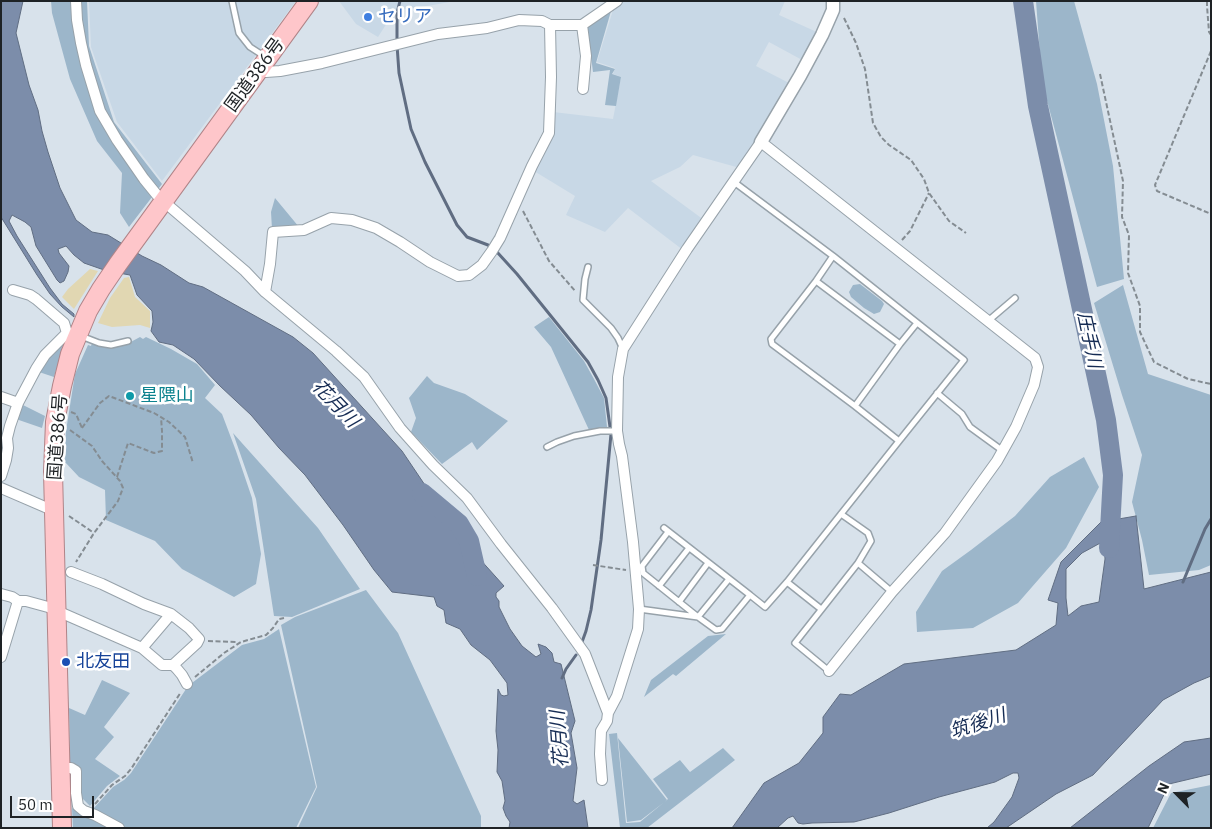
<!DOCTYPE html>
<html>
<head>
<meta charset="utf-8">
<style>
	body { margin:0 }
	#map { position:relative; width:1212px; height:829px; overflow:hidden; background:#d8e2eb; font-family:"IBM Plex Sans",sans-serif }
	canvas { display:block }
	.frame { position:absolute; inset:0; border:2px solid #1e2225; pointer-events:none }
	.north { position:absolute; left:1152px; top:769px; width:50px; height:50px; -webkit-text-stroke:4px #fff; paint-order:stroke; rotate:293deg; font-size:14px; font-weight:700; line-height:20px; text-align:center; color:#1e2225 }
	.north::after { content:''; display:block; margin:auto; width:18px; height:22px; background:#1e2225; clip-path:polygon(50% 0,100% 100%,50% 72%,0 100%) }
	.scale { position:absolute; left:10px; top:796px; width:84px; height:22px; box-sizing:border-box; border:2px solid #1e2225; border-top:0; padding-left:6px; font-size:15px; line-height:18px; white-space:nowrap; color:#1e2225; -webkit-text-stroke:4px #fff; paint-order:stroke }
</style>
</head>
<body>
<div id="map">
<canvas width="1212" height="829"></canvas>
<div class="frame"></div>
<div class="north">N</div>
<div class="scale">50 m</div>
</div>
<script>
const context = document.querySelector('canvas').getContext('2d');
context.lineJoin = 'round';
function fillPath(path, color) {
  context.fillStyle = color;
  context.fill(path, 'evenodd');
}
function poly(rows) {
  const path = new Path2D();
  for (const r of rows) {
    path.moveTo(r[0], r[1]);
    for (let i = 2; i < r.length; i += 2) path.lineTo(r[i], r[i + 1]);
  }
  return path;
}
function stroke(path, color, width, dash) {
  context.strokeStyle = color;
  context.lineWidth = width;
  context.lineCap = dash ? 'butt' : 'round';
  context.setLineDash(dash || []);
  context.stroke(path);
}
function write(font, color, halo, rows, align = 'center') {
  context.font = font + ' "IBM Plex Sans","Noto Sans JP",sans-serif';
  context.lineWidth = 5;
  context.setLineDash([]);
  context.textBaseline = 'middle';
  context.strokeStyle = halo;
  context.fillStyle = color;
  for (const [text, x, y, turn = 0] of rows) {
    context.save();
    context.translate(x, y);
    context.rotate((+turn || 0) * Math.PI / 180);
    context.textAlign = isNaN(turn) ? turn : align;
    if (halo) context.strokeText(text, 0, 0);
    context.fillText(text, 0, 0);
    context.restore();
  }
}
fillPath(poly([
	[89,1,296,1,162,181,117,122,91,47],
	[339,1,450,1,450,2,410,9,396,9,378,37,356,24],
	[624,1,785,1,779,15,819,33,804,61,769,42,756,66,791,84,740,168,693,155,680,167,651,181,704,220,683,250,628,208,605,232,566,215,575,196,534,171,553,112,613,119,621,77,613,74,615,68,597,62,613,10]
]), '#c8d8e6');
fillPath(poly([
	[51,1,87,1,89,46,114,122,162,184,129,227,120,213,122,173,97,141,70,79,52,13],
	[1036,1,1074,1,1097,84,1113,166,1124,279,1097,287,1042,82],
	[611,11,596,63,615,69,612,74,621,77,616,106,605,105,610,70,593,72,587,25],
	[275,198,299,227,272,229,271,212],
	[860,284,882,301,884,304,880,312,874,314,864,308,851,297,849,292,853,285],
	[1123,285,1148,374,1211,395,1211,565,1199,570,1149,575,1142,540,1132,502,1142,455,1122,395,1094,303],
	[549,317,584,361,594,379,604,398,607,427,589,430,551,347,534,327],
	[140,337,143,339,146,337,171,349,197,364,215,385,205,398,222,414,236,451,252,498,261,554,256,584,234,597,182,569,155,541,106,520,105,490,79,477,65,462,66,431,75,374,88,345,91,346,92,343,109,347,127,344],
	[65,341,54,377,39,372,51,353],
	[427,376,434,383,465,394,508,421,477,450,472,442,442,464,411,432,416,418,409,398],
	[21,404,45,416,42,428,16,419],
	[233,433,318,528,360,589,292,617,274,616,256,499],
	[1084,457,1099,487,1066,548,1018,603,973,628,917,632,916,612,942,571,971,550,1015,516,1050,477],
	[366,590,398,633,481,816,481,828,298,828,317,787,281,625,295,617],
	[279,629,316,787,296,828,127,828,93,809,113,787,124,780,131,773,188,686,242,645,264,639],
	[726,634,676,676,673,674,644,697,651,680,708,636],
	[102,680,130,693,104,727,114,737,95,759,120,776,107,786,90,806,82,798,70,763,69,708,85,715],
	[617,733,626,823,640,822,668,799,653,779,680,760,690,772,723,748,735,760,647,828,620,828,609,734],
	[618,738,667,800,641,820,627,822],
	[1211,785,1211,828,1153,828,1171,793],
	[72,808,107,828,73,828]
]), '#9cb6ca');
fillPath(poly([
	[90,269,98,271,74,309,62,297,68,289],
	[129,277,135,297,150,311,150,328,140,325,112,327,98,323,110,298,124,278]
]), '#e1d7b2');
const water = poly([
	[1,1,23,1,16,33,29,85,38,110,42,131,48,152,60,188,76,220,92,232,108,235,142,256,161,265,189,283,203,287,293,337,313,353,402,451,460,537,504,586,496,593,496,597,499,601,499,607,510,629,522,646,536,657,541,654,538,644,546,647,552,653,554,662,561,664,575,721,571,733,577,768,573,801,577,804,584,800,588,828,509,828,510,822,506,816,503,808,505,801,502,781,497,772,498,750,496,731,498,689,501,695,504,696,508,695,507,683,490,660,471,645,460,629,446,623,444,610,437,606,434,597,392,592,374,570,343,525,305,475,279,448,251,415,220,386,194,359,173,345,159,342,151,331,153,322,152,311,137,295,130,275,107,271,84,263,74,255,66,246,58,249,59,253,69,266,68,272,64,281,60,283,57,280,36,246,31,227,25,222,12,215,9,221,17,236,50,288,62,304,74,314,74,317,62,307,50,294,37,275,1,217,1,1],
	[1136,516,1144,589,1211,572,1211,676,1194,683,1163,700,1093,775,1056,794,1006,828,987,828,994,822,1012,797,1019,778,1018,773,1013,773,995,782,939,797,889,813,854,822,812,823,803,824,798,823,793,816,788,818,777,828,732,828,764,783,799,763,823,733,823,717,840,694,851,695,904,664,1016,650,1056,625,1058,603,1048,600,1061,562,1101,522,1136,516],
	[1104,541,1105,559,1099,602,1081,606,1068,616,1066,598,1066,569,1082,553,1104,541],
	[1211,738,1211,774,1169,784,1148,828,1070,828,1149,766,1184,742,1211,738]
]);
fillPath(water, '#7c8daa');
stroke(water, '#606d82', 1);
stroke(poly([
	[400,1,397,13,397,45,399,73,411,129,425,162,457,225,467,237,488,245,497,252,517,274,588,362,598,380,606,398,611,434,601,540,591,610,586,631,582,642],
	[1183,582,1205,529,1211,519],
	[562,678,566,669,576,655]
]), '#606d82', 3);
stroke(poly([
	[1023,1,1038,106,1106,420,1113,475,1109,548],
	[422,493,459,524,469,541,477,576]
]), '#7c8daa', 20);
const service = poly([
	[232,1,239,33,250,47,264,56],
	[734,182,833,256,816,281,771,339,772,344,855,406,899,441],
	[588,267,585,279,583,300,611,328,618,338,623,349],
	[816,281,900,344,855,406],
	[988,321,1015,298],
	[81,336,99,343,111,345,128,341],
	[900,344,917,323],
	[937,393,962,414,970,427,1003,451],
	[547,447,557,442,574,436,600,431,617,431],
	[664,528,750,595],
	[668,532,642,566,643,573,698,617,729,579],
	[858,563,892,592],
	[787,582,821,609],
	[659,586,689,548],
	[679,602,708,563],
	[639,609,698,617,716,630,722,629,750,595,765,607,787,582,899,441,964,360,833,256],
	[829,671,795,643,858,563,871,541,868,533,841,514]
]);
const minor = poly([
	[76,1,77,20,81,43,86,65,100,111,117,140,144,179,157,195,169,206,245,271,265,292,336,351,364,377,400,428,433,465,467,498,501,544,552,608,585,654,608,713],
	[582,25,586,56,583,89],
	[259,68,266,72,280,71,322,63,438,34,487,28,519,20,542,21,550,25,582,25,617,1],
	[13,290,30,295,36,299,64,323,67,333],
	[265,292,270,264,273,232,304,230,331,218,352,220,376,228,400,242,430,262,458,276,469,275,482,265,492,251,500,238,532,166,549,133,551,77,550,25],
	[1,397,18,403],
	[1,476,6,460,8,448,7,438,10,426,18,403,36,369,45,355,67,333,78,335],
	[1,488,45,507,54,509],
	[71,572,102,584,144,604,171,614,189,628,199,639,197,643,173,665],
	[1,594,12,597,18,601],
	[142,648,171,614],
	[1,657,18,601,26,601,48,607,142,648,162,665,173,665,177,669,182,675,187,684],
	[61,768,71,768,76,771,76,793,78,806,84,811,95,815,119,828],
	[602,780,600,754,601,731,607,721,608,713,617,696,638,629,639,609,633,542,622,456,619,444,617,431,618,377,623,349,687,249,761,142,1035,358,1038,367,1034,385,1016,427,997,461,945,533,892,592,829,671]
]);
const tertiary = poly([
	[761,142,800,76,822,35,833,10,833,1]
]);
const trunk = poly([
	[62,828,53,472,55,422,62,386,70,354,88,311,101,289,118,264,309,1]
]);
stroke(service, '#97a2aa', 8);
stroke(minor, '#97a2aa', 12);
stroke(tertiary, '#97a2aa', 15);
stroke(trunk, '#b08488', 20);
stroke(poly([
	[1207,1,1207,6,1209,32,1211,35],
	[844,18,856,43,865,69,873,123,881,137,889,145,911,160,924,179,929,193,949,221,966,233],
	[1211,51,1155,185,1157,191,1211,214],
	[1100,74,1123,181,1122,217,1129,235,1128,273,1140,306,1140,332,1154,362,1188,379,1211,384],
	[523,211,549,261,576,292],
	[902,240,910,231,929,193],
	[71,412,76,414,82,428],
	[82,428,100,403,109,396,154,413,169,422,185,437,193,463],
	[70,430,92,446,102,461,120,481,123,488,118,501,94,533,76,562],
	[117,477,128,443,154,453,162,451,162,431,161,417],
	[69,516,94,533],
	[593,565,626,570],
	[208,641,238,642],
	[195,677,224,653,241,642,266,635,273,628,279,619,284,618],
	[95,804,112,785,125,776,131,769,181,692]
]), '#848c92', 2, [5, 2.5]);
stroke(service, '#fff', 5);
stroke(minor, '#fff', 10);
stroke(tertiary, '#fff', 12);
stroke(trunk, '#fec6ca', 18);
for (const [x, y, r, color] of [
	[368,17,5,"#3f7fe0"],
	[130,396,5,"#0f9aa8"],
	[66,662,5,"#1a4fb4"]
]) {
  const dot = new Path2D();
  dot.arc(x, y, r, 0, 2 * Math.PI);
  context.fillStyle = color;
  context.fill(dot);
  stroke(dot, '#fff', 2);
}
write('18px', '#366cbe', '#fff', [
	["セリア",378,17]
], 'left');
write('18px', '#1e2225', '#fff', [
	["国道386号",255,75,-54],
	["国道386号",58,437,-86]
]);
write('18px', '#0d838f', '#fff', [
	["星隈山",140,396]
], 'left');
write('18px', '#164399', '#fff', [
	["北友田",76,662]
], 'left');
write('italic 19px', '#162c54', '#fff', [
	["庄手川",1089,340,78],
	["花月川",335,404,46],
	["筑後川",978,724,-18],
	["花月川",560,739,-94]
]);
</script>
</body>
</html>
